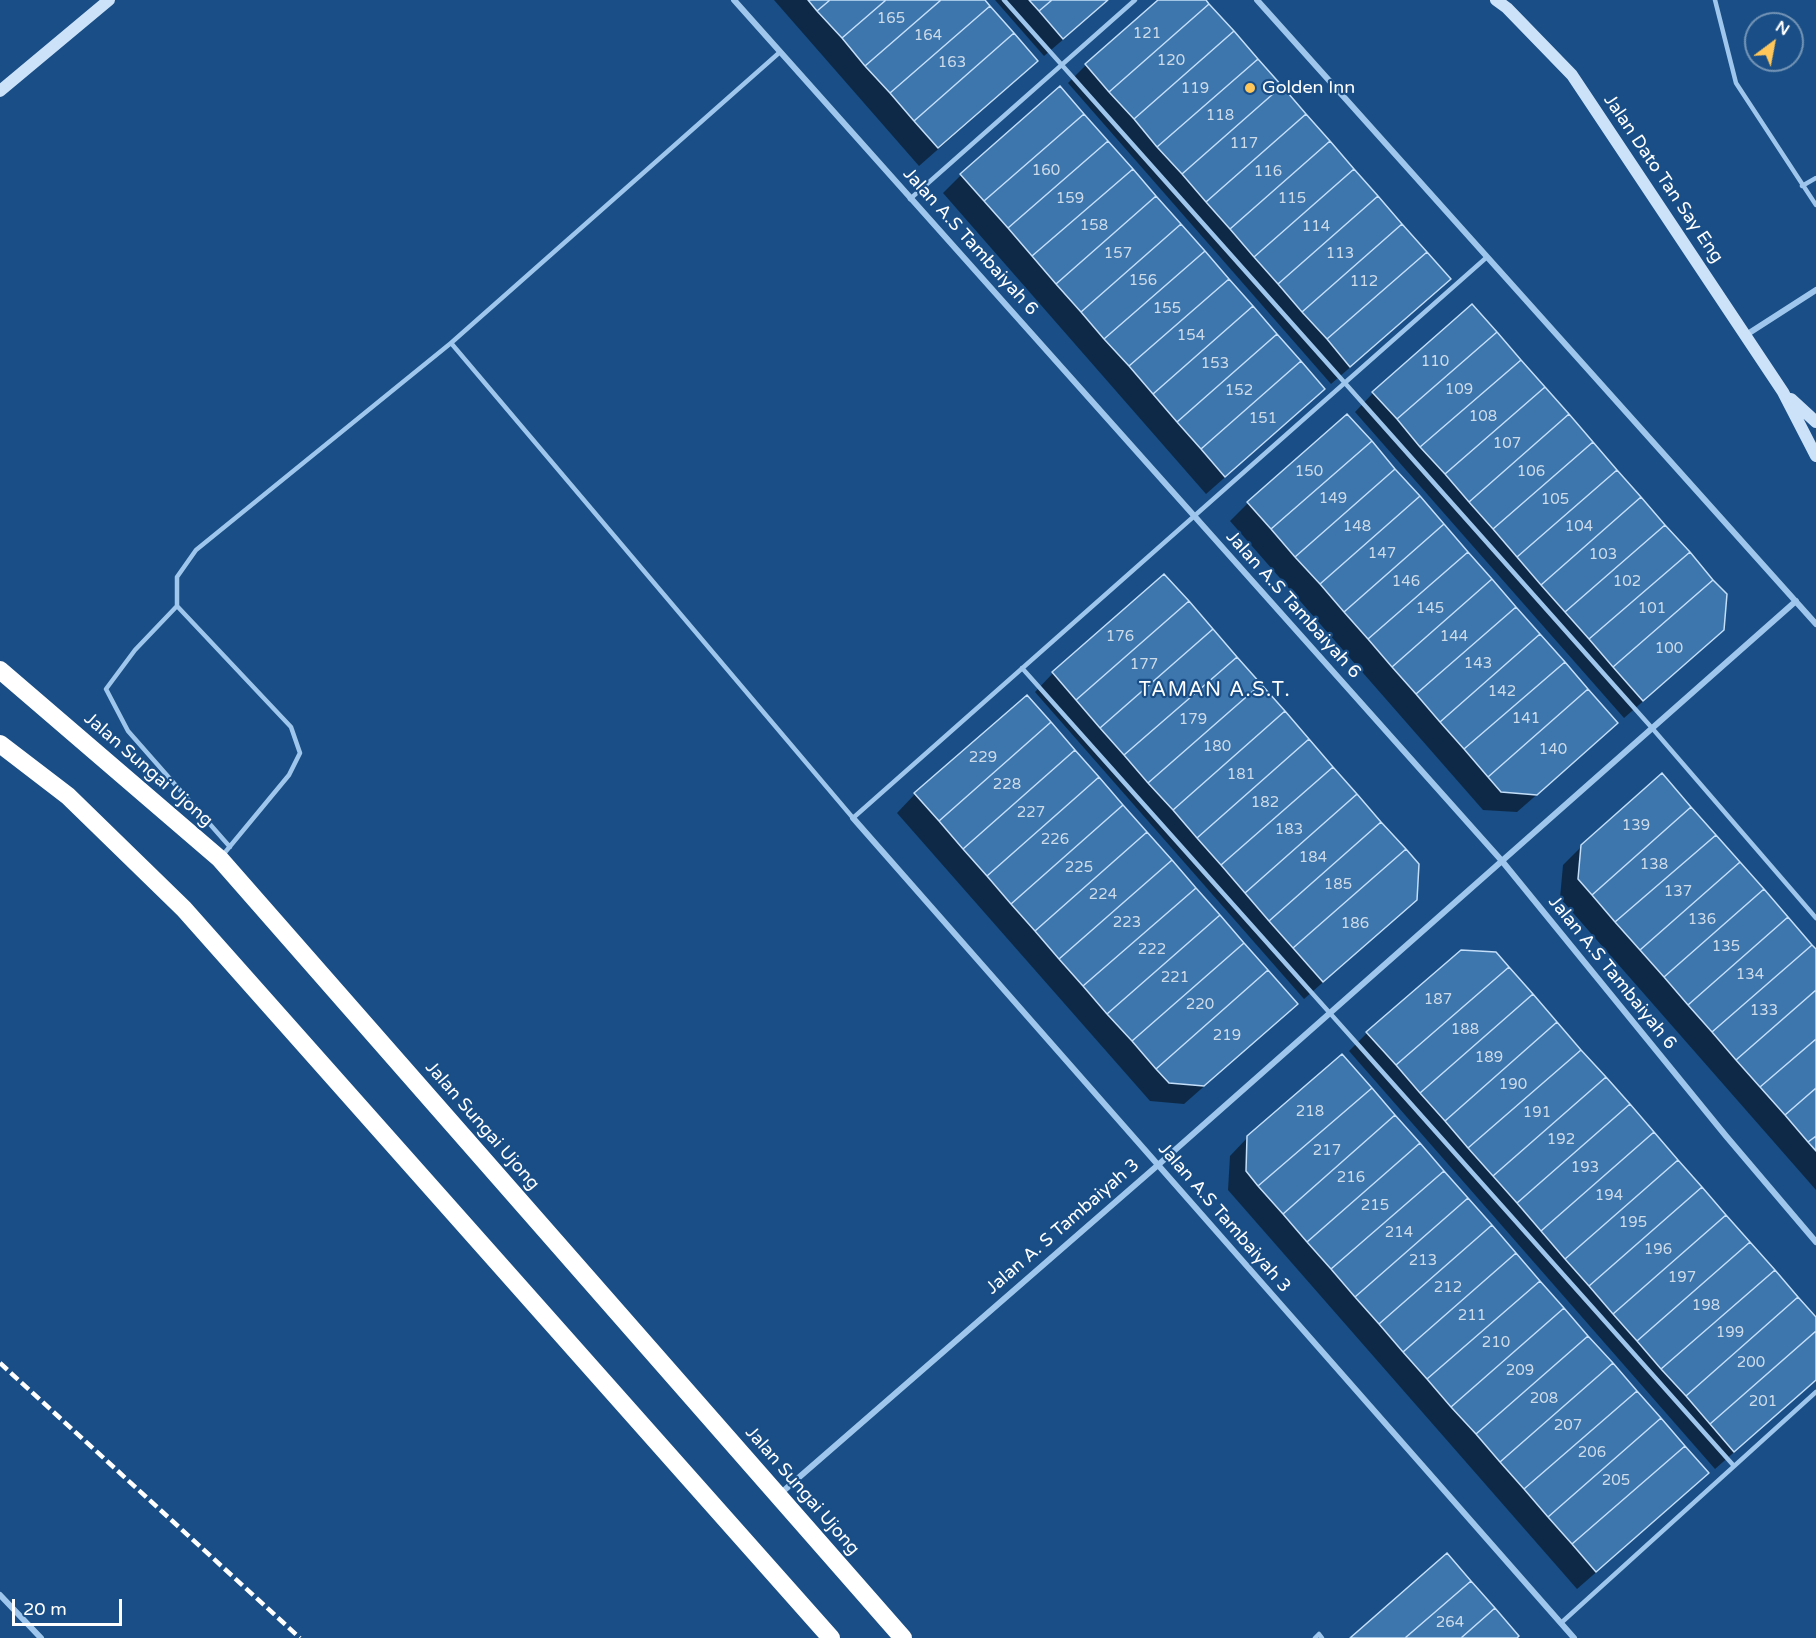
<!DOCTYPE html>
<html>
<head>
<meta charset="utf-8">
<style>
	body { margin:0 }
	#map { position:relative; width:1816px; height:1638px; overflow:hidden; background:#194e86; font-family:"Varela Round",sans-serif }
	canvas { display:block }
	.north { position:absolute; left:1744px; top:12px; width:60px; height:60px; box-sizing:border-box; background:#194e86; border:2px solid #7595b6; border-radius:50%; rotate:32deg; font-size:16px; font-weight:700; line-height:24px; text-align:center; color:#fff }
	.north::after { content:''; display:block; margin:auto; width:21px; height:27px; background:#ffc75a; clip-path:polygon(50% 0,100% 100%,50% 72%,0 100%) }
	.scale { position:absolute; left:12px; top:1599px; width:110px; height:27px; box-sizing:border-box; border:3px solid #fff; border-top:0; padding-left:8px; font-size:18px; line-height:21px; white-space:nowrap; color:#fff; -webkit-text-stroke:4px #194e86; paint-order:stroke }
</style>
</head>
<body>
<div id="map">
<canvas width="1816" height="1638"></canvas>
<div class="north">N</div>
<div class="scale">20 m</div>
</div>
<script>
const context = document.querySelector('canvas').getContext('2d');
context.lineJoin = 'round';
function fillPath(path, color) {
  context.fillStyle = color;
  context.fill(path, 'evenodd');
}
function poly(rows) {
  const path = new Path2D();
  for (const r of rows) {
    path.moveTo(r[0], r[1]);
    for (let i = 2; i < r.length; i += 2) path.lineTo(r[i], r[i + 1]);
  }
  return path;
}
function stroke(path, color, width, dash) {
  context.strokeStyle = color;
  context.lineWidth = width;
  context.lineCap = dash ? 'butt' : 'round';
  context.setLineDash(dash || []);
  context.stroke(path);
}
function write(font, color, halo, rows, align = 'center') {
  context.font = font + ' "Varela Round",sans-serif';
  context.lineWidth = 4.5;
  context.setLineDash([]);
  context.textBaseline = 'middle';
  context.strokeStyle = halo;
  context.fillStyle = color;
  for (const [text, x, y, turn = 0] of rows) {
    context.save();
    context.translate(x, y);
    context.rotate((+turn || 0) * Math.PI / 180);
    context.textAlign = isNaN(turn) ? turn : align;
    if (halo) context.strokeText(text, 0, 0);
    context.fillText(text, 0, 0);
    context.restore();
  }
}
fillPath(poly([
	[774,0,983,0,1036,61,1018,79,919,166],
	[995,0,1109,0,1044,56],
	[1161,0,1204,0,1449,279,1430,298,1331,384,1068,83,1086,65],
	[961,175,1323,389,1305,407,1206,494,943,193],
	[1373,393,1723,629,1704,648,1624,718,1355,412],
	[1248,503,1616,723,1598,741,1517,812,1483,810,1230,521],
	[1164,576,1396,918,1304,999,1035,692,1053,673],
	[1027,697,1296,1004,1277,1022,1184,1104,1150,1101,897,813,915,794],
	[1582,846,1816,951,1816,1190,1560,898,1563,865],
	[1367,1033,1816,1320,1816,1380,1715,1469,1349,1051],
	[1248,1137,1707,1473,1689,1491,1577,1589,1228,1190,1230,1156]
]), '#0007');
const building = poly([
	[808,0,830,0,817,11,808,0],
	[830,0,886,0,842,38,817,11,830,0],
	[886,0,941,0,865,66,842,38,886,0],
	[941,0,985,0,990,6,890,93,865,66,941,0],
	[1029,0,1052,0,1039,11,1029,0],
	[1052,0,1108,0,1063,39,1039,11,1052,0],
	[1158,0,1206,0,1209,4,1109,92,1085,64,1158,0],
	[1209,4,1234,31,1134,119,1109,92,1209,4],
	[990,6,1014,33,914,121,890,93,990,6],
	[1234,31,1258,59,1157,147,1134,119,1234,31],
	[1014,33,1038,61,938,148,914,121,1014,33],
	[1258,59,1282,86,1182,174,1157,147,1258,59],
	[1060,86,1084,114,984,201,960,174,1060,86],
	[1282,86,1306,114,1206,202,1182,174,1282,86],
	[1084,114,1108,141,1008,228,984,201,1084,114],
	[1306,114,1330,141,1230,229,1206,202,1306,114],
	[1108,141,1133,169,1032,256,1008,228,1108,141],
	[1330,141,1354,169,1254,257,1230,229,1330,141],
	[1133,169,1156,196,1056,284,1032,256,1133,169],
	[1354,169,1378,196,1278,284,1254,257,1354,169],
	[1156,196,1181,224,1081,312,1056,284,1156,196],
	[1378,196,1402,224,1302,312,1278,284,1378,196],
	[1181,224,1205,251,1104,339,1081,312,1181,224],
	[1402,224,1427,252,1327,339,1302,312,1402,224],
	[1205,251,1229,279,1129,366,1104,339,1205,251],
	[1427,252,1451,279,1350,367,1327,339,1427,252],
	[1229,279,1253,306,1153,394,1129,366,1229,279],
	[1472,304,1497,332,1397,419,1372,392,1472,304],
	[1253,306,1277,334,1177,422,1153,394,1253,306],
	[1497,332,1521,360,1420,447,1397,419,1497,332],
	[1277,334,1301,361,1201,449,1177,422,1277,334],
	[1521,360,1545,387,1445,474,1420,447,1521,360],
	[1301,361,1325,389,1225,477,1201,449,1301,361],
	[1545,387,1569,414,1469,502,1445,474,1545,387],
	[1347,414,1372,441,1271,529,1247,502,1347,414],
	[1569,414,1593,442,1493,529,1469,502,1569,414],
	[1372,441,1395,469,1295,557,1271,529,1372,441],
	[1593,442,1617,470,1517,557,1493,529,1593,442],
	[1395,469,1420,496,1320,584,1295,557,1395,469],
	[1617,470,1641,497,1541,585,1517,557,1617,470],
	[1420,496,1444,524,1344,612,1320,584,1420,496],
	[1641,497,1665,525,1565,612,1541,585,1641,497],
	[1444,524,1468,552,1368,639,1344,612,1444,524],
	[1665,525,1690,552,1589,639,1565,612,1665,525],
	[1468,552,1492,579,1392,667,1368,639,1468,552],
	[1690,552,1713,580,1613,667,1589,639,1690,552],
	[1164,574,1189,601,1076,700,1052,672,1164,574],
	[1492,579,1516,607,1416,694,1392,667,1492,579],
	[1713,580,1727,594,1724,630,1643,701,1613,667,1713,580],
	[1189,601,1213,629,1100,728,1076,700,1189,601],
	[1516,607,1540,634,1440,722,1416,694,1516,607],
	[1213,629,1237,657,1124,755,1100,728,1213,629],
	[1540,634,1565,662,1464,749,1440,722,1540,634],
	[1237,657,1261,684,1148,783,1124,755,1237,657],
	[1565,662,1588,689,1488,777,1464,749,1565,662],
	[1261,684,1285,711,1173,810,1148,783,1261,684],
	[1588,689,1618,723,1537,795,1501,792,1488,777,1588,689],
	[1027,695,1051,722,939,821,914,793,1027,695],
	[1285,711,1309,739,1197,838,1173,810,1285,711],
	[1051,722,1075,750,963,849,939,821,1051,722],
	[1309,739,1333,767,1221,865,1197,838,1309,739],
	[1075,750,1099,777,987,876,963,849,1075,750],
	[1333,767,1357,794,1245,893,1221,865,1333,767],
	[1662,773,1691,807,1592,895,1578,879,1581,845,1662,773],
	[1099,777,1123,805,1011,904,987,876,1099,777],
	[1357,794,1381,822,1269,921,1245,893,1357,794],
	[1123,805,1147,832,1035,931,1011,904,1123,805],
	[1691,807,1716,835,1615,922,1592,895,1691,807],
	[1381,822,1406,849,1293,948,1269,921,1381,822],
	[1147,832,1172,860,1059,959,1035,931,1147,832],
	[1716,835,1740,862,1640,950,1615,922,1716,835],
	[1406,849,1419,864,1417,900,1323,982,1293,948,1406,849],
	[1172,860,1196,888,1083,986,1059,959,1172,860],
	[1740,862,1764,889,1664,977,1640,950,1740,862],
	[1196,888,1220,915,1107,1014,1083,986,1196,888],
	[1764,889,1788,917,1688,1005,1664,977,1764,889],
	[1220,915,1244,943,1132,1041,1107,1014,1220,915],
	[1788,917,1812,945,1712,1032,1688,1005,1788,917],
	[1244,943,1268,970,1156,1069,1132,1041,1244,943],
	[1812,945,1816,949,1816,990,1736,1060,1712,1032,1812,945],
	[1461,950,1496,952,1509,967,1396,1065,1366,1032,1461,950],
	[1509,967,1533,994,1420,1093,1396,1065,1509,967],
	[1268,970,1298,1004,1204,1086,1169,1083,1156,1069,1268,970],
	[1816,990,1816,1039,1760,1087,1736,1060,1816,990],
	[1533,994,1557,1022,1445,1121,1420,1093,1533,994],
	[1557,1022,1581,1050,1468,1148,1445,1121,1557,1022],
	[1816,1039,1816,1088,1785,1115,1760,1087,1816,1039],
	[1581,1050,1606,1077,1493,1176,1468,1148,1581,1050],
	[1342,1054,1372,1088,1258,1186,1246,1171,1247,1136,1342,1054],
	[1606,1077,1630,1104,1517,1203,1493,1176,1606,1077],
	[1372,1088,1395,1115,1283,1214,1258,1186,1372,1088],
	[1816,1088,1816,1136,1808,1142,1785,1115,1816,1088],
	[1630,1104,1654,1132,1541,1231,1517,1203,1630,1104],
	[1395,1115,1420,1143,1307,1242,1283,1214,1395,1115],
	[1654,1132,1678,1160,1565,1259,1541,1231,1654,1132],
	[1816,1136,1816,1151,1808,1142,1816,1136],
	[1420,1143,1444,1171,1331,1269,1307,1242,1420,1143],
	[1678,1160,1702,1187,1589,1286,1565,1259,1678,1160],
	[1444,1171,1468,1198,1355,1297,1331,1269,1444,1171],
	[1702,1187,1726,1215,1613,1314,1589,1286,1702,1187],
	[1468,1198,1492,1225,1379,1324,1355,1297,1468,1198],
	[1726,1215,1750,1242,1637,1341,1613,1314,1726,1215],
	[1492,1225,1516,1253,1403,1352,1379,1324,1492,1225],
	[1750,1242,1775,1270,1661,1369,1637,1341,1750,1242],
	[1516,1253,1540,1281,1427,1379,1403,1352,1516,1253],
	[1775,1270,1798,1297,1686,1396,1661,1369,1775,1270],
	[1540,1281,1564,1308,1451,1407,1427,1379,1540,1281],
	[1798,1297,1816,1317,1816,1331,1710,1424,1686,1396,1798,1297],
	[1564,1308,1588,1336,1476,1434,1451,1407,1564,1308],
	[1816,1331,1816,1380,1734,1452,1710,1424,1816,1331],
	[1588,1336,1613,1363,1500,1462,1476,1434,1588,1336],
	[1613,1363,1637,1391,1524,1489,1500,1462,1613,1363],
	[1637,1391,1661,1418,1548,1517,1524,1489,1637,1391],
	[1661,1418,1685,1446,1572,1544,1548,1517,1661,1418],
	[1685,1446,1709,1473,1596,1572,1572,1544,1685,1446],
	[1447,1553,1471,1581,1405,1638,1350,1638,1447,1553],
	[1471,1581,1495,1608,1461,1638,1405,1638,1471,1581],
	[1495,1608,1519,1636,1517,1638,1461,1638,1495,1608]
]);
fillPath(building, '#3d75ad');
stroke(building, '#c4dff9', 1.5);
stroke(poly([
	[1004,0,1652,728,1816,918],
	[1715,0,1736,83,1816,205],
	[780,52,451,343,853,818,1487,257],
	[1802,186,1816,178],
	[910,199,1135,0],
	[177,606,135,650,106,689,128,731,230,847],
	[1022,668,1734,1466],
	[222,856,289,775,300,753,291,727,177,606,177,577,196,550,451,343],
	[1561,1623,1816,1392],
	[1315,1638,1319,1634,1322,1638]
]), '#9fc6ec', 4.5);
stroke(poly([
	[734,0,1502,861,1726,1136,1816,1242],
	[1257,0,1816,624],
	[1746,335,1816,290],
	[853,818,1574,1638],
	[781,1493,1158,1165,1796,601],
	[0,1595,41,1638]
]), '#9fc6ec', 6);
stroke(poly([
	[1496,0,1507,8,1572,75,1783,392,1816,456],
	[0,91,109,0],
	[1791,399,1816,422]
]), '#cce2f9', 12);
stroke(poly([
	[0,670,220,859,903,1638],
	[0,744,68,796,184,909,831,1638]
]), '#fff', 18);
stroke(poly([
	[0,1363,300,1638]
]), '#fff', 4.5, [10, 4.5]);
for (const [x, y, r, color] of [
	[1250,88,6,"#ffc75a"]
]) {
  const dot = new Path2D();
  dot.arc(x, y, r, 0, 2 * Math.PI);
  context.fillStyle = color;
  context.fill(dot);
  stroke(dot, '#194e86', 2);
}
write('15px', '#cedcea', null, [
	["165",891,19],
	["121",1147,34],
	["164",928,36],
	["120",1171,61],
	["163",952,63],
	["119",1195,89],
	["118",1220,116],
	["117",1244,144],
	["160",1046,171],
	["116",1268,172],
	["159",1070,199],
	["115",1292,199],
	["158",1094,226],
	["114",1316,227],
	["157",1118,254],
	["113",1340,254],
	["156",1143,281],
	["112",1364,282],
	["155",1167,309],
	["154",1191,336],
	["110",1435,362],
	["153",1215,364],
	["109",1459,390],
	["152",1239,391],
	["108",1483,417],
	["151",1263,419],
	["107",1507,444],
	["150",1309,472],
	["106",1531,472],
	["149",1333,499],
	["105",1555,500],
	["148",1357,527],
	["104",1579,527],
	["147",1382,554],
	["103",1603,555],
	["146",1406,582],
	["102",1627,582],
	["145",1430,609],
	["101",1652,609],
	["176",1120,637],
	["144",1454,637],
	["100",1669,649],
	["143",1478,664],
	["177",1144,665],
	["142",1502,692],
	["141",1526,719],
	["179",1193,720],
	["180",1217,747],
	["140",1553,750],
	["229",983,758],
	["181",1241,775],
	["228",1007,785],
	["182",1265,803],
	["227",1031,813],
	["139",1636,826],
	["183",1289,830],
	["226",1055,840],
	["184",1313,858],
	["138",1654,865],
	["225",1079,868],
	["185",1338,885],
	["137",1678,892],
	["224",1103,895],
	["136",1702,920],
	["223",1127,923],
	["186",1355,924],
	["135",1726,947],
	["222",1152,950],
	["134",1750,975],
	["221",1175,978],
	["187",1438,1000],
	["220",1200,1005],
	["133",1764,1011],
	["188",1465,1030],
	["219",1227,1036],
	["189",1489,1058],
	["190",1513,1085],
	["218",1310,1112],
	["191",1537,1113],
	["192",1561,1140],
	["217",1327,1151],
	["193",1585,1168],
	["216",1351,1178],
	["194",1609,1196],
	["215",1375,1206],
	["195",1633,1223],
	["214",1399,1233],
	["196",1658,1250],
	["213",1423,1261],
	["197",1682,1278],
	["212",1448,1288],
	["198",1706,1306],
	["211",1472,1316],
	["199",1730,1333],
	["210",1496,1343],
	["200",1751,1363],
	["209",1520,1371],
	["208",1544,1399],
	["201",1763,1402],
	["207",1568,1426],
	["206",1592,1453],
	["205",1616,1481],
	["264",1450,1623]
]);
write('18px', '#fff', '#194e86', [
	["Golden Inn",1262,88]
], 'left');
write('18px', '#fff', '#194e86', [
	["Jalan Dato Tan Say Eng",1663,179,56],
	["Jalan A.S Tambaiyah 6",970,242,48],
	["Jalan A.S Tambaiyah 6",1293,605,48],
	["Jalan Sungai Ujong",148,770,41],
	["Jalan A.S Tambaiyah 6",1612,973,51],
	["Jalan Sungai Ujong",482,1126,49],
	["Jalan A.S Tambaiyah 3",1224,1218,49],
	["Jalan A. S Tambaiyah 3",1063,1227,-41],
	["Jalan Sungai Ujong",802,1491,49]
]);
context.letterSpacing = '1.5px';
write('20px', '#fff', '#194e86', [
	["TAMAN A.S.T.",1215,691]
]);
context.letterSpacing = '0px';
</script>
</body>
</html>
